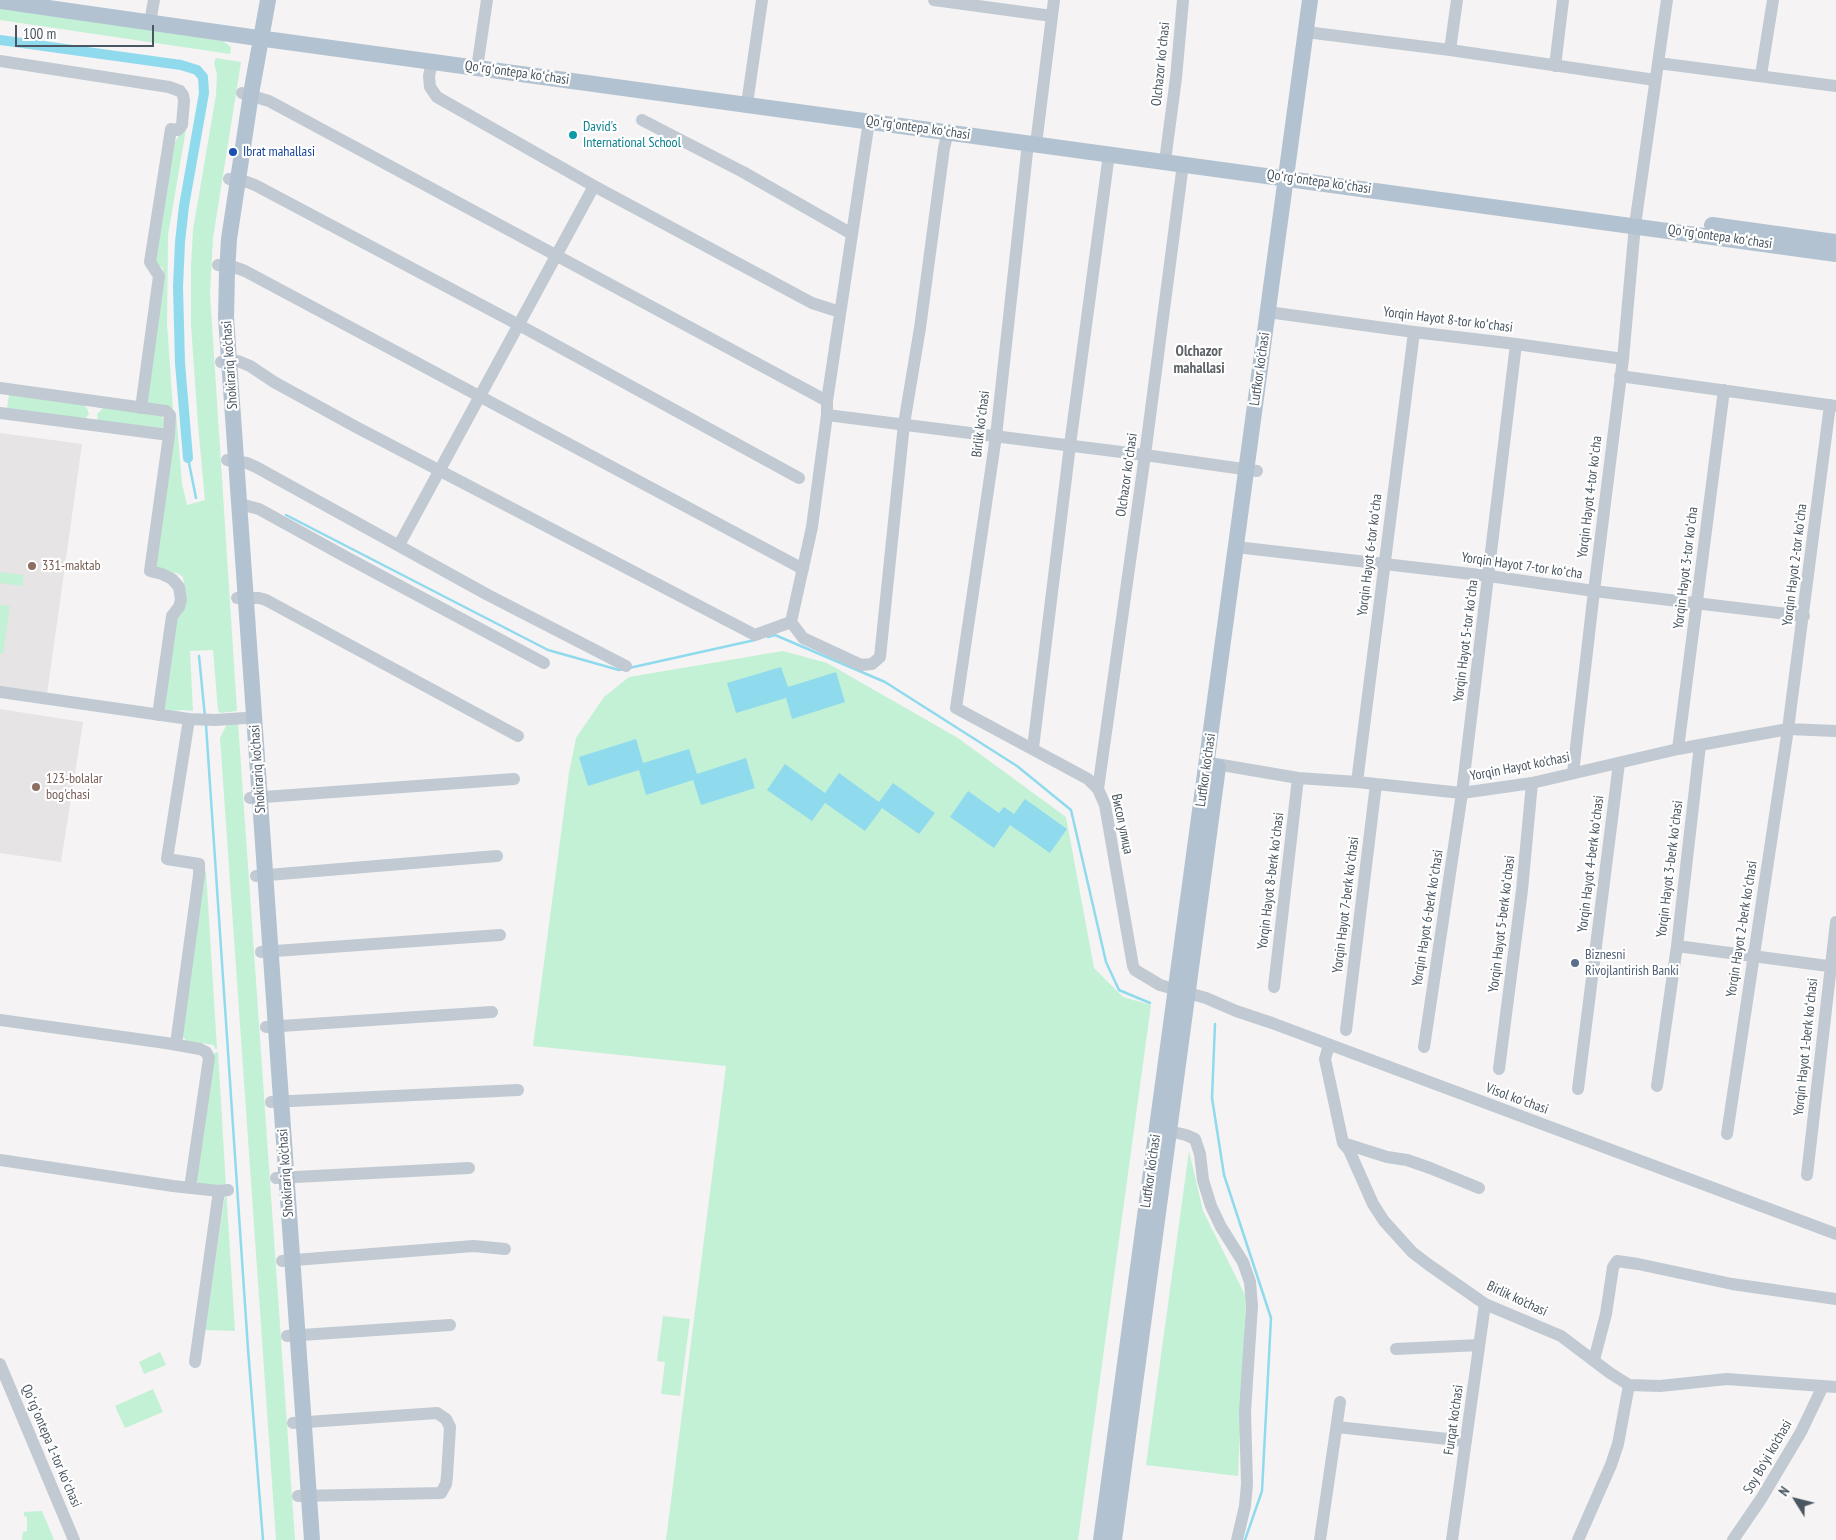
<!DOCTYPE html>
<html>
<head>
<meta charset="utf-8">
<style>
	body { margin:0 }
	#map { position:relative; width:1836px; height:1540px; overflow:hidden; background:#f5f3f3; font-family:"PT Sans Narrow",sans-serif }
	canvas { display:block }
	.north { position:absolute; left:1771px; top:1475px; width:50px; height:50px; -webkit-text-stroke:4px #fff; paint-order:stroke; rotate:306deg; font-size:14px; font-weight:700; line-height:20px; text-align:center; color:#4a5661 }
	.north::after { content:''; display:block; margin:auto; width:18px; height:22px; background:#4a5661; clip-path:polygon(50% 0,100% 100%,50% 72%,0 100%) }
	.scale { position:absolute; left:15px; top:25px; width:139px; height:22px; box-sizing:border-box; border:2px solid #4a5661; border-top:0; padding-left:6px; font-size:15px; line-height:18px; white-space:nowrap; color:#4a5661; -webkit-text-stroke:4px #fff; paint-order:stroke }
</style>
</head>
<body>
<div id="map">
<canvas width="1836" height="1540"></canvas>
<div class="north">N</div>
<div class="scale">100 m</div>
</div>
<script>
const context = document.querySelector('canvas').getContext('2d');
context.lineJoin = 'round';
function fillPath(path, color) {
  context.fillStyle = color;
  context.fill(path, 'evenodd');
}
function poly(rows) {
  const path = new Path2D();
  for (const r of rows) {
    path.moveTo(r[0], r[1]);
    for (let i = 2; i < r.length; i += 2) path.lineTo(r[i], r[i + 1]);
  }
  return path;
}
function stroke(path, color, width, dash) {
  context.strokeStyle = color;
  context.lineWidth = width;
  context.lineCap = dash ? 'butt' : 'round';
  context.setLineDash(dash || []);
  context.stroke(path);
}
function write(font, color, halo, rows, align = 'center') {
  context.font = font + ' "PT Sans Narrow",sans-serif';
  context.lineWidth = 4.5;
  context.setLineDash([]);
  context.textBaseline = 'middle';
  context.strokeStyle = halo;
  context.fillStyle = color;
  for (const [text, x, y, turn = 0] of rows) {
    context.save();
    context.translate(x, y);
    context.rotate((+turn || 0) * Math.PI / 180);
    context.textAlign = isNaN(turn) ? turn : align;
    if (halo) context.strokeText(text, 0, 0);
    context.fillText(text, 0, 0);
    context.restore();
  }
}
fillPath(poly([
	[0,433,82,444,47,694,0,687],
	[0,709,83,722,61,862,0,853]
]), '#e6e4e5');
fillPath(poly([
	[0,6,223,41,231,47,230,54,0,20],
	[216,58,241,62,213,238,210,294,237,711,220,713,218,710,213,650,190,651,193,711,182,710,170,711,165,709,175,621,187,598,183,577,177,573,159,571,154,563,176,412,182,484,187,505,205,500,198,425,191,325,191,267,193,230,216,95,217,74,214,63],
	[186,129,168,235,167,324,173,409,147,404,163,268,154,262,175,142,182,131],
	[9,394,83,405,87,408,89,414,85,419,7,409],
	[103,408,161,416,164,419,164,426,162,428,98,421,97,414],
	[0,572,24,575,22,586,0,583],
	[0,605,10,606,3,654,0,654],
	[783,651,827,663,958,738,1066,817,1094,968,1123,997,1151,1005,1078,1540,666,1540,726,1066,533,1046,569,773,576,738,604,697,629,677],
	[238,723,295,1540,276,1540,220,738,227,724],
	[205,871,206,871,217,1049,215,1049,214,1045,187,1041,182,1036],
	[218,1052,226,1187,235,1331,205,1330,226,1188,198,1184,196,1175,214,1053],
	[1189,1151,1203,1211,1246,1297,1238,1476,1146,1465],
	[663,1316,690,1319,680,1396,661,1394,665,1362,657,1361],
	[160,1352,166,1365,144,1374,139,1362],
	[153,1389,163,1412,125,1428,115,1406],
	[42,1511,54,1540,22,1540,23,1532,27,1531,27,1517,24,1516,24,1512]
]), '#c3f1d5');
fillPath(poly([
	[781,667,788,687,836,672,845,702,792,719,786,698,736,713,727,683],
	[636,739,643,763,689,749,697,774,746,758,755,788,701,805,693,780,646,795,639,770,588,786,579,757],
	[785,764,825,793,839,773,879,802,893,783,935,813,919,834,882,808,865,831,825,803,812,821,767,790],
	[968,791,999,813,1004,807,1014,814,1025,799,1067,829,1050,853,1010,825,994,848,950,817]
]), '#90daee');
stroke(poly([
	[188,458,196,498],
	[286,515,548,650,619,670,624,669],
	[768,637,775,635,885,682,1017,766,1071,810,1106,962,1119,990,1150,1003],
	[199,656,205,717],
	[629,668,755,640],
	[206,725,248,1349,263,1540],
	[1215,1024,1212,1098,1224,1175,1271,1318,1262,1491,1245,1540]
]), '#90daee', 2.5);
stroke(poly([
	[0,40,181,65,197,70,203,77,204,93,184,206,180,242,178,287,180,363,188,458]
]), '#90daee', 10);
stroke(poly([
	[934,0,1052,16],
	[150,22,154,0],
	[1306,32,1450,50,1655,80],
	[1450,50,1457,0],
	[0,61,169,87,180,91,183,95,184,101,182,125,178,130,171,129,150,262,159,276,141,408],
	[432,62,429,76,430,87,437,97,594,186,812,303,840,312],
	[1658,63,1836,86],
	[1555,66,1563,0],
	[477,68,487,0],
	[1761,75,1773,0],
	[242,93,269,101,827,401],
	[747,104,762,0],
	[642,120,743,172,852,234],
	[1028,143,996,436,956,708,1088,779,1098,789,1105,805,1133,966,1135,970,1160,985,1206,998,1236,1011,1272,1023,1836,1234],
	[1036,144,1054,0],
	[1165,161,1176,78,1183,0],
	[229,179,247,182,255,185,519,325,799,478],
	[218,265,234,267,245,271,803,569],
	[1268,312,1414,332,1516,344,1623,359],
	[221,362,238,361,250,366,274,382,356,427,755,635,791,622,812,527,827,415,827,401,869,121],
	[1620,376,1836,406],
	[0,388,166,411,170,415,169,435,150,571,162,574,172,579,179,587,181,600,179,607,172,616,158,715],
	[0,413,169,435],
	[827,415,1145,455,1257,471],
	[227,460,247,463,256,467,488,595,626,666],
	[240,504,259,509,346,557,544,663],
	[399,545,594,186],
	[1236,547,1489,576,1594,591,1804,616],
	[237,598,259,598,266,600,518,736],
	[791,622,803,638,861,665,872,664,880,657,904,424,920,328,944,148,948,132],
	[0,692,189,719,215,720,245,718],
	[1033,748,1070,445,1109,154],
	[1678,749,1724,390],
	[1210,763,1298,778,1357,782,1462,793,1532,783,1678,749,1788,729,1836,731],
	[1573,773,1594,591,1623,359,1635,225,1667,0],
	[1357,782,1414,332],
	[1098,789,1145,455,1183,164],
	[250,798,514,779],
	[256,876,497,856],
	[1677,946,1836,967],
	[261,952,500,935],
	[1274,987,1298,778],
	[0,1020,166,1043,200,1049,206,1052,209,1058,190,1188],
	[266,1027,492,1012],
	[1346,1030,1376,784],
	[176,1044,199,875,199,864,167,859,189,719],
	[1329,1045,1325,1059,1343,1143,1349,1150,1373,1204,1384,1221,1412,1252,1429,1265,1485,1304,1561,1336,1610,1373,1629,1385,1660,1386,1727,1379,1836,1387],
	[1424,1047,1462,793,1516,344],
	[1499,1069,1522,890,1532,783],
	[1657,1086,1677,946,1700,745],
	[1578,1089,1619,763],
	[271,1102,518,1090],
	[1169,1131,1186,1135,1195,1139,1200,1154,1203,1180,1211,1206,1221,1227,1243,1262,1250,1282,1252,1306,1245,1412,1247,1484,1245,1506,1237,1540],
	[1727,1134,1788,729,1830,405],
	[1343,1143,1387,1157,1407,1160,1430,1168,1479,1188],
	[0,1160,173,1186,219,1191,228,1190],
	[1807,1175,1836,922],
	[276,1178,469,1168],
	[282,1261,474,1246,505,1249],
	[287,1336,450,1325],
	[1396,1349,1479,1345],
	[1594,1360,1606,1314,1613,1267,1617,1261,1638,1264,1732,1284,1836,1299],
	[195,1362,219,1191],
	[0,1364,74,1540],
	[293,1423,437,1413,446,1419,450,1427,447,1476,446,1484,441,1493,298,1496],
	[1337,1427,1466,1441],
	[1320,1540,1340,1402],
	[1452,1540,1485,1304],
	[1578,1540,1611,1465,1618,1444,1629,1385],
	[1733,1540,1761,1499,1801,1432,1823,1386]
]), '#c1cad2', 12);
stroke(poly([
	[268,0,251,94,229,239,227,273,226,317,312,1540],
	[0,1,258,38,1836,254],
	[1712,225,1836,242],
	[1101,1540,1310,0],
	[1114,1540,1218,767]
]), '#b3c2d1', 16);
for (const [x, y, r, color] of [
	[573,135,5,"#0f9aa8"],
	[233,152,5,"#1a4fb4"],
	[32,566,5,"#8d6e63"],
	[36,787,5,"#8d6e63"],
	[1575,963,5,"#5c6f8a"]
]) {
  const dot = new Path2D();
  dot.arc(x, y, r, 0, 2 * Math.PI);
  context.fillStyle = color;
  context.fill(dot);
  stroke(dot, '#fff', 2);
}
write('14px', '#4a5661', '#fff', [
	["Olchazor koʻchasi",1161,64,-84],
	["Qoʻrgʻontepa koʻchasi",517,73,8],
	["Qoʻrgʻontepa koʻchasi",918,128,8],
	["Qoʻrgʻontepa koʻchasi",1319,182,8],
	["Qoʻrgʻontepa koʻchasi",1720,237,8],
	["Yorqin Hayot 8-tor koʻchasi",1448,320,7],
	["Shokirariq ko'chasi",230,365,-94],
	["Lutfkor ko'chasi",1260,369,-82],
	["Birlik koʻchasi",981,424,-83],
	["Olchazor koʻchasi",1127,475,-82],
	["Yorqin Hayot 4-tor koʻcha",1590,497,-83],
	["Yorqin Hayot 6-tor koʻcha",1370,555,-83],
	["Yorqin Hayot 2-tor koʻcha",1795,565,-83],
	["Yorqin Hayot 7-tor koʻcha",1522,566,8],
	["Yorqin Hayot 3-tor koʻcha",1686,568,-83],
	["Yorqin Hayot 5-tor koʻcha",1466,641,-83],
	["Yorqin Hayot ko'chasi",1520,767,-11],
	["Shokirariq ko'chasi",258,769,-94],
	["Lutfkor ko'chasi",1206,770,-82],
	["Висол улица",1122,824,78],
	["Yorqin Hayot 4-berk koʻchasi",1591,864,-83],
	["Yorqin Hayot 3-berk koʻchasi",1670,869,-83],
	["Yorqin Hayot 8-berk koʻchasi",1271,881,-83],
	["Yorqin Hayot 7-berk koʻchasi",1346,905,-83],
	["Yorqin Hayot 6-berk koʻchasi",1428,918,-81],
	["Yorqin Hayot 5-berk koʻchasi",1502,924,-83],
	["Yorqin Hayot 2-berk koʻchasi",1742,929,-81],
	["Yorqin Hayot 1-berk koʻchasi",1806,1047,-84],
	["Visol koʻchasi",1517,1099,20],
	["Lutfkor ko'chasi",1151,1171,-82],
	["Shokirariq ko'chasi",286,1173,-94],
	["Birlik ko'chasi",1517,1299,25],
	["Furqat ko'chasi",1454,1420,-82],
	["Qoʻrgʻontepa 1-tor koʻchasi",51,1446,67],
	["Soy Bo'yi ko'chasi",1768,1457,-60]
]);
write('14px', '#0d838f', '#fff', [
	["David's",583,127],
	["International School",583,143]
], 'left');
write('14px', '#164399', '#fff', [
	["Ibrat mahallasi",243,152]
], 'left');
write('14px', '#785e54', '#fff', [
	["331-maktab",42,566],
	["123-bolalar",46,779],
	["bog'chasi",46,795]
], 'left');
write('14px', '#4e5e75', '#fff', [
	["Biznesni",1585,955],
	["Rivojlantirish Banki",1585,971]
], 'left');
write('bold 15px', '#5f6368', '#fff', [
	["Olchazor",1199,352],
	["mahallasi",1199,369]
]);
</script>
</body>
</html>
